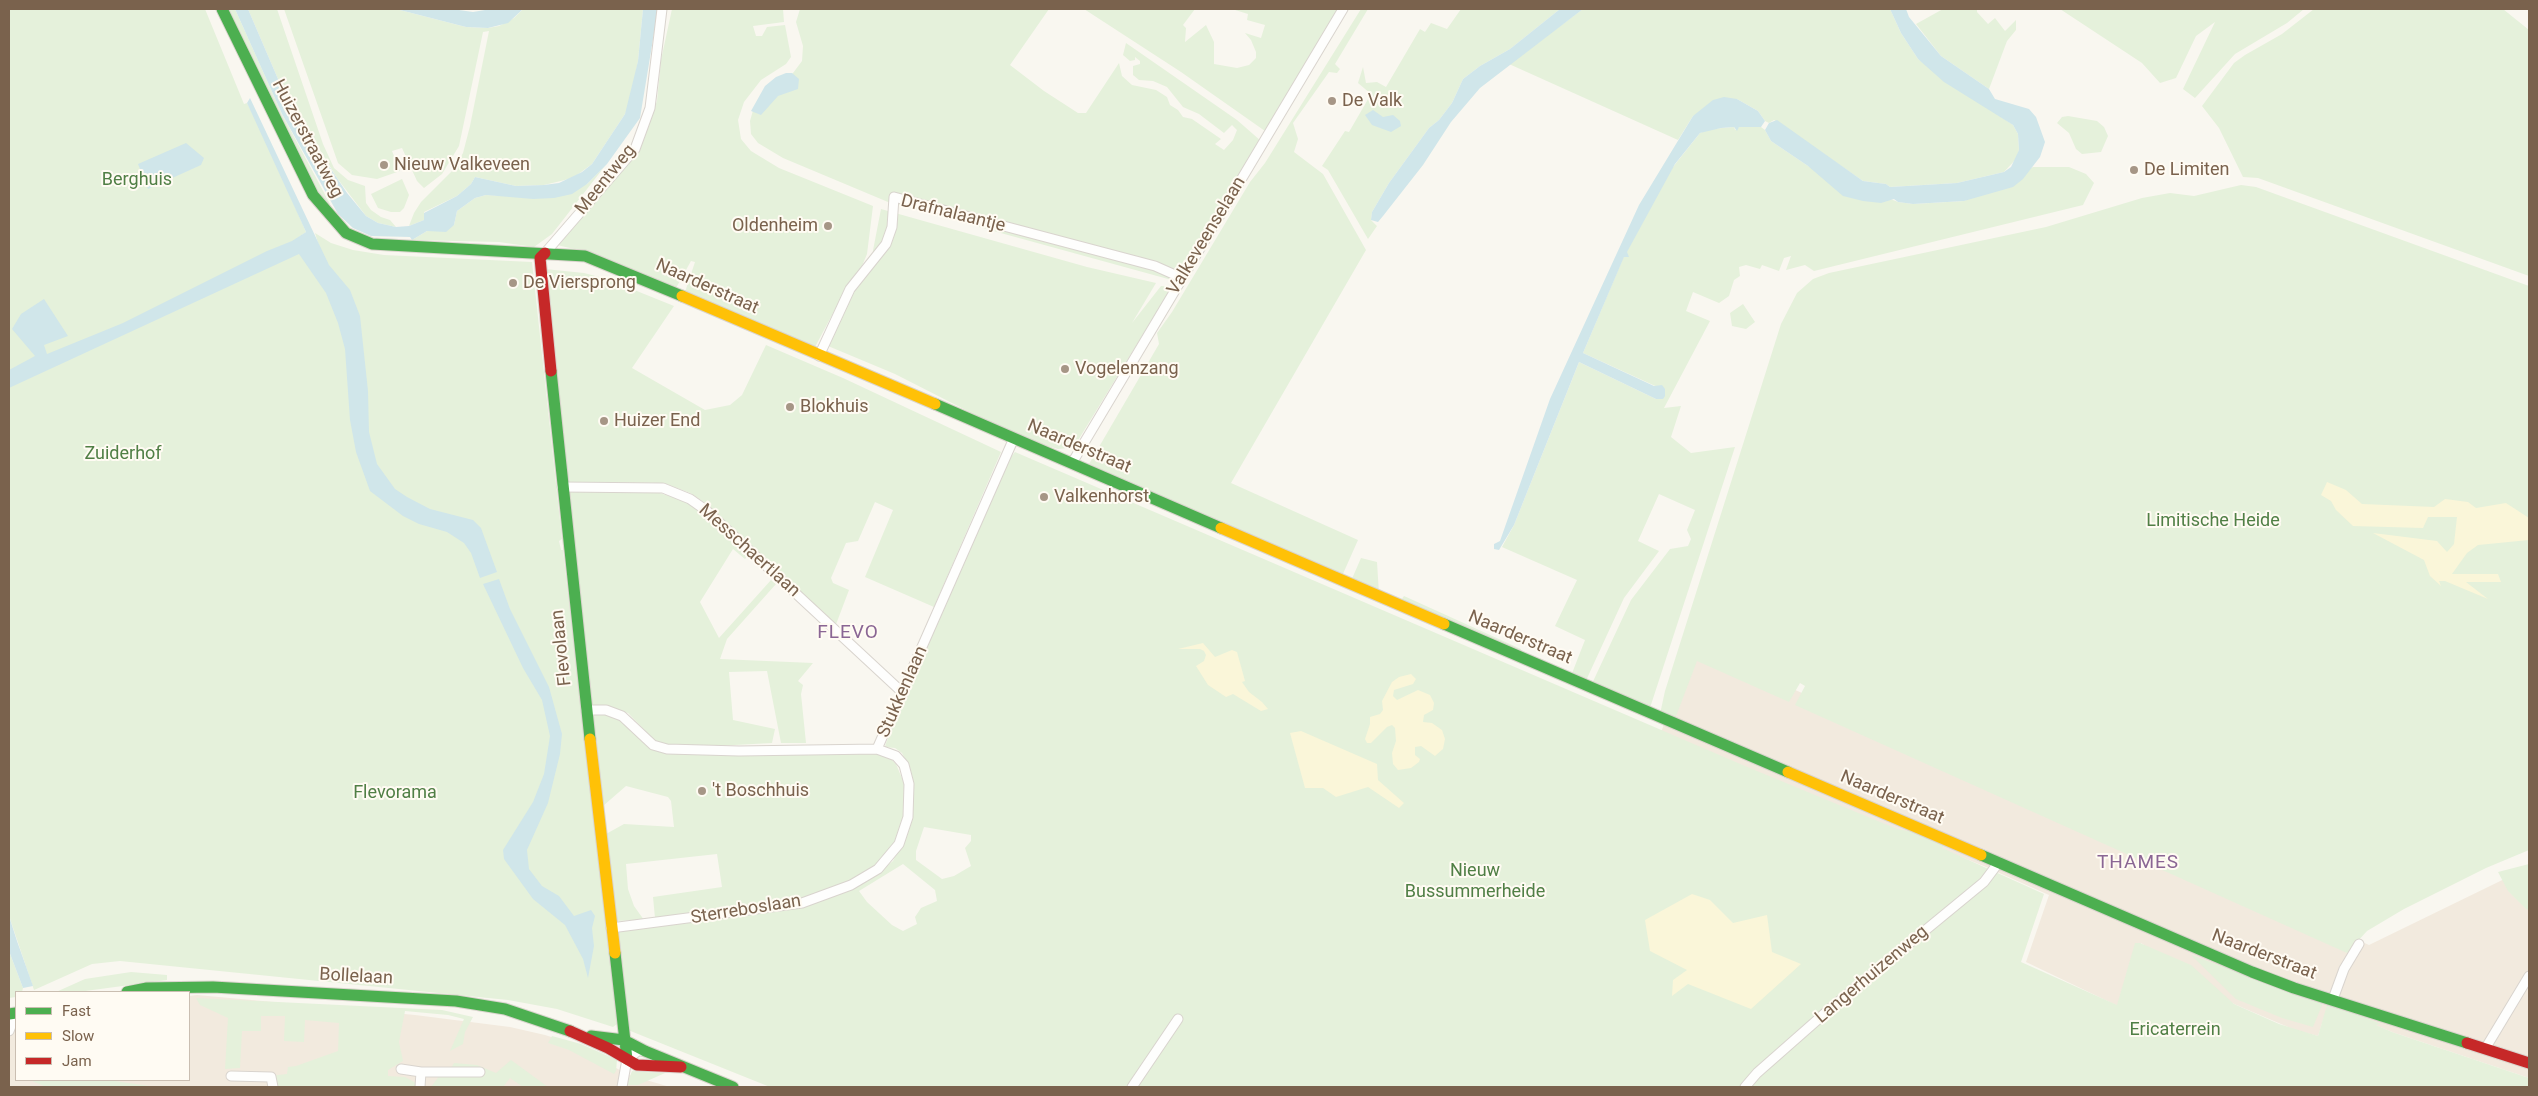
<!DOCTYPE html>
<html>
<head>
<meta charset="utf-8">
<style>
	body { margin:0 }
	#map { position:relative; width:2538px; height:1096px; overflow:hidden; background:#f9f7f0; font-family:Roboto,sans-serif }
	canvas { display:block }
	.frame { position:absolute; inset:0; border:10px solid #7a624d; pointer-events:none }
	.legend { position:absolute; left:15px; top:991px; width:175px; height:90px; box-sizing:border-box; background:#fffbf3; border:1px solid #cabeb1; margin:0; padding:6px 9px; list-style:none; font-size:15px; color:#7a624d }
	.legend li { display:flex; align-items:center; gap:10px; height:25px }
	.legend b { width:25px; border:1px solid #cabeb1 }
</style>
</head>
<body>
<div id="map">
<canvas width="2538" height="1096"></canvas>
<div class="frame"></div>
<ul class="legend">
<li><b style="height:6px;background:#4caf50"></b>Fast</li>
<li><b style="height:6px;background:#ffc107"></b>Slow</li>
<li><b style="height:6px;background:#c62828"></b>Jam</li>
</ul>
</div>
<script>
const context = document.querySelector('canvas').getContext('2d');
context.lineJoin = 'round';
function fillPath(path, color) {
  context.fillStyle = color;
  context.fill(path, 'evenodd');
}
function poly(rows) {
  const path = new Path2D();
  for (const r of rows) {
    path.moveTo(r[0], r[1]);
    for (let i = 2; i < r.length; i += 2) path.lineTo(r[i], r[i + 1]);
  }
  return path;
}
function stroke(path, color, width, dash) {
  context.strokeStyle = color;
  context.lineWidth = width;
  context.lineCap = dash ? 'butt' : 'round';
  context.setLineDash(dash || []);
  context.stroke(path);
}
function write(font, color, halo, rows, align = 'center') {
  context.font = font + ' Roboto,sans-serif';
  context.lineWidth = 4;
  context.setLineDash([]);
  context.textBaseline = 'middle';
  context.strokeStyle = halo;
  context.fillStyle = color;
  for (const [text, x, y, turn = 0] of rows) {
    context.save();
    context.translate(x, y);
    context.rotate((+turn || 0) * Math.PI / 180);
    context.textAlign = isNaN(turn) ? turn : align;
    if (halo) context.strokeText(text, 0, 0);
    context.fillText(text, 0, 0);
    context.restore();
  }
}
fillPath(poly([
	[1694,645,2369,945,2529,867,2529,1078,2392,1032,2328,1005,2318,1036,2295,1030,2234,1004,2141,943,2122,1008,2026,962,2049,895,1986,867,1660,735],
	[197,995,415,1015,510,1027,545,1035,570,1043,629,1075,670,1087,9,1087,9,1024,16,1023,16,1080,189,1080,189,996]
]), '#f2eade');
fillPath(poly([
	[9,9,205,9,244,104,247,103,263,133,306,232,299,237,319,246,315,233,331,243,353,250,384,255,532,262,562,539,559,541,561,550,563,550,617,1024,613,1027,557,1009,508,1000,120,961,92,964,34,990,9,916],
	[228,9,235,9,282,114,330,204,326,205,309,180],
	[248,9,277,9,323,144,334,168,348,180,365,186,366,203,371,210,381,217,390,220,396,227,378,223,366,216,337,178,281,86],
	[284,9,396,9,466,27,488,28,499,26,514,18,523,9,643,9,638,61,630,103,625,114,592,164,573,178,544,185,516,186,475,177,471,184,457,196,424,212,424,220,409,226,414,213,421,202,453,170,463,153,470,126,489,31,483,32,459,146,442,174,424,188,417,181,402,148,392,151,400,171,377,179,352,175,338,163],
	[672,9,783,9,784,22,753,26,756,36,762,36,767,27,785,25,791,57,786,64,761,80,744,102,738,120,741,139,751,151,779,168,873,206,867,254,862,266,848,285,815,347,685,292,695,262,691,261,676,288,596,254,557,245,619,170,646,129,657,101,661,60],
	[800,9,1049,9,1010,65,1044,91,1078,113,1086,113,1119,63,1122,76,1132,85,1156,90,1167,97,1170,105,1178,110,1183,117,1192,119,1221,139,1215,144,1224,150,1233,140,1237,130,1232,125,1224,133,1199,114,1183,107,1167,87,1153,81,1139,80,1133,75,1133,66,1140,64,1140,61,1135,57,1135,60,1130,61,1123,55,1126,43,1237,120,1261,141,1179,282,888,202,783,158,758,143,751,134,750,121,754,107,779,80,793,73,802,61,803,46,796,22],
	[1084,9,1195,9,1183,25,1186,28,1185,42,1206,25,1214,42,1214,64,1237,68,1249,65,1256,58,1256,52,1251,40,1245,33,1261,38,1265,25,1247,20,1248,14,1232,9,1338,9,1265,131,1181,72],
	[1361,9,1368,9,1335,64,1340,69,1337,73,1329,72,1293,123,1298,139,1294,152,1323,174,1366,250,1231,483,1358,540,1342,576,1089,464,1159,344,1157,333,1172,312,1250,182,1265,163],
	[1461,9,1560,9,1510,49,1480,66,1463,79,1452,103,1439,120,1429,128,1389,183,1372,212,1371,220,1377,226,1368,239,1328,170,1322,166,1345,131,1349,132,1371,94,1358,83,1363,67,1366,83,1377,82,1386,87,1420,29,1425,32,1431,23,1447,29],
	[1583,9,1890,9,1901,33,1918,59,2013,125,2018,134,2019,150,2016,159,2004,172,1957,183,1890,187,1886,184,1863,181,1774,120,1769,123,1765,121,1758,111,1737,99,1693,116,1678,140,1509,64],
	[1943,9,1977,9,1977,12,1988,24,1995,18,2005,31,2016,20,2016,30,2007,41,1989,89,1941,56,1916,24],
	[2060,9,2304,9,2287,23,2235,54,2195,98,2183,89,2215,22,2196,36,2176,78,2160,83,2142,63],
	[2314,9,2503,9,2529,30,2529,276,2258,178,2243,177,2219,128,2202,106,2234,63,2245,55,2282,34],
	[2068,116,2097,121,2104,127,2108,136,2101,152,2082,154,2076,149,2069,133,2057,123,2062,117],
	[1734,127,1735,130,1739,127,1761,127,1765,130,1771,141,1808,166,1898,202,1913,204,1964,201,2033,167,2069,167,2086,174,2094,183,2083,205,1814,271,1805,265,1786,270,1791,256,1784,258,1779,271,1762,265,1760,269,1746,265,1739,267,1740,276,1734,280,1729,296,1719,303,1693,292,1686,311,1710,321,1664,408,1681,406,1671,437,1691,453,1735,447,1647,717,1589,690,1631,600,1670,549,1688,546,1691,539,1687,530,1695,510,1659,494,1638,541,1659,551,1624,598,1583,687,1569,681,1585,640,1555,626,1577,580,1502,547,1514,525,1579,362,1656,399,1664,390,1583,353,1624,256,1669,172,1700,133,1710,129],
	[605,166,552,234,534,247,499,242,412,240,427,231,454,225,457,211,475,198,486,195,506,196,587,184],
	[402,179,409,195,404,208,400,212,391,212,378,208,371,194],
	[2241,185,2256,187,2529,286,2529,850,2486,868,2404,909,2367,931,2347,953,1795,705,1805,686,1800,683,1789,702,1697,661,1675,719,1660,714,1665,691,1781,324,1797,293,1813,279,1829,273,2046,227,2142,198,2170,193,2194,196],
	[881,209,1087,267,1156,283,1132,323,1161,286,1172,287,1077,442,1068,448,1058,449,1041,444,1001,428,895,374,828,346,852,293,870,266],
	[545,269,584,273,607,279,674,306,632,368,705,410,730,405,742,395,766,345,843,378,1001,452,934,607,865,577,893,510,875,502,858,541,846,543,831,578,833,583,849,590,835,627,707,504,690,493,664,483,568,482],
	[1743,304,1755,322,1746,329,1732,326,1730,313],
	[1015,452,1745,766,1897,829,1913,832,1944,845,1942,848,2044,894,2021,962,2117,1005,2135,943,2140,943,2191,965,2234,1004,2279,1024,2318,1036,2327,1005,2331,1006,2332,1004,2381,1024,2376,1025,2392,1032,2529,1078,2529,1087,770,1087,628,1030,616,932,782,911,821,901,847,890,869,880,893,861,910,825,914,795,909,767,902,753,895,748,885,747,886,743,955,582,1011,457],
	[924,827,971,835,971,841,965,848,971,866,954,876,942,879,916,860,916,851],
	[903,864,935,890,937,901,921,908,915,917,917,924,903,931,892,925,867,902,859,891],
	[612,490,656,492,683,500,699,510,747,557,745,559,733,549,700,602,719,638,771,580,776,584,727,639,720,659,813,663,798,681,803,685,801,694,806,743,781,743,767,671,729,672,733,720,775,729,772,743,716,746,665,744,654,740,628,713,591,705,569,492],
	[1361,558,1377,562,1379,594,1351,581],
	[1404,596,1521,649,1521,658,1399,603],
	[593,715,606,715,624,720,650,747,771,754,879,754,890,758,896,764,904,783,905,800,903,820,897,838,879,864,862,875,818,894,791,901,655,918,653,897,722,887,717,854,626,864,628,889,634,906,644,920,615,921,606,834,624,824,674,827,671,801,668,797,626,786,603,806],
	[2529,864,2529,907,2527,910,2508,891,2498,872],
	[9,951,23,988,22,992,16,992,16,997,9,998],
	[2191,955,2323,1003,2313,1027,2282,1018,2236,999],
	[131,972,167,975,167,980,78,992,56,992,85,979],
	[196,998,442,1010,473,1017,465,1032,463,1044,450,1051,464,1019,448,1015,405,1011,399,1042,403,1061,388,1070,388,1076,405,1077,416,1083,415,1087,270,1087,270,1076,287,1074,288,1067,296,1066,338,1051,339,1023,305,1020,304,1042,284,1041,285,1016,261,1016,261,1031,242,1031,240,1068,225,1069,228,1018,200,1005],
	[552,1036,581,1044,617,1060,616,1071,614,1074,569,1050,548,1043],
	[511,1060,548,1087,523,1087,510,1078,503,1087,431,1087,440,1075,450,1070,454,1063,477,1065,496,1073],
	[632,1071,644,1072,665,1073,638,1085,627,1085],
	[30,1080,108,1080,156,1087,46,1087]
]), '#e5f1db');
fillPath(poly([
	[2327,482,2346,490,2362,504,2434,507,2445,499,2468,502,2476,508,2506,503,2529,518,2529,540,2478,545,2467,553,2452,574,2498,574,2501,582,2466,582,2488,599,2445,581,2439,581,2441,586,2430,576,2424,560,2373,533,2437,541,2447,552,2454,544,2457,517,2428,517,2423,528,2353,526,2336,510,2331,501,2321,495],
	[1203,643,1215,657,1232,650,1237,652,1245,681,1242,682,1249,692,1262,702,1268,709,1261,711,1233,694,1226,697,1208,685,1196,666,1204,661,1206,655,1204,651,1200,649,1178,649],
	[1411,674,1416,679,1413,684,1394,690,1393,696,1397,700,1418,690,1430,695,1434,703,1433,710,1424,715,1423,722,1432,723,1442,730,1445,739,1443,749,1435,756,1421,746,1415,747,1415,755,1420,759,1419,762,1411,768,1398,770,1393,764,1392,753,1396,741,1395,728,1392,725,1387,727,1371,743,1367,743,1365,739,1370,724,1370,717,1380,714,1383,710,1382,701,1392,682,1399,677],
	[1301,731,1377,764,1378,780,1404,803,1399,808,1368,787,1336,797,1323,788,1305,788,1290,733],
	[1692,894,1710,900,1733,923,1767,915,1772,952,1801,964,1751,1009,1688,984,1672,996,1673,980,1687,970,1650,951,1645,920]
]), '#faf6d9');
fillPath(poly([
	[235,9,248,9,281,86,321,154,347,193,366,216,378,223,396,227,409,226,424,220,424,213,457,196,471,184,475,177,516,186,544,185,559,183,582,172,592,164,625,114,638,61,643,9,658,9,640,118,607,164,587,184,572,194,554,198,533,199,486,195,475,198,457,211,454,225,446,232,427,231,412,240,410,237,371,236,353,228,338,214,282,114],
	[396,9,452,9,473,12,491,9,523,9,508,23,488,28,466,27],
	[1560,9,1583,9,1480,88,1451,122,1423,165,1383,216,1378,222,1371,220,1372,212,1389,183,1429,128,1439,120,1452,103,1463,79,1480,66,1510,49],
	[1890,9,1906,9,1909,17,1941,56,1989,89,1995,99,2029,109,2036,117,2045,142,2040,157,2023,179,2013,187,1964,201,1913,204,1898,202,1894,199,1881,203,1863,201,1843,196,1808,166,1771,141,1765,130,1769,123,1777,120,1863,181,1886,184,1890,187,1957,183,2004,172,2011,167,2019,150,2018,134,2013,125,1944,82,1918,59,1901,33],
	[786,73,792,73,799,79,798,89,778,96,761,115,751,111,765,86,776,77],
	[1724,97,1737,99,1758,111,1765,121,1761,127,1739,127,1737,131,1734,127,1721,128,1700,133,1675,164,1627,252,1629,257,1624,257,1583,353,1654,386,1662,385,1665,389,1665,396,1663,399,1656,399,1579,362,1514,525,1499,550,1494,549,1494,544,1500,541,1550,399,1639,205,1693,116,1713,100],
	[250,98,319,244,329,265,350,290,360,316,368,391,369,432,377,464,395,489,407,497,430,509,473,520,481,528,497,572,480,578,471,553,464,543,447,532,419,524,403,516,370,491,356,452,350,420,345,349,338,323,326,293,299,254,9,388,9,370,35,356,12,329,21,314,44,299,68,336,44,345,47,354,123,323,267,251,292,241,306,232,247,103],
	[1373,110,1383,117,1393,115,1400,121,1401,126,1391,132,1372,125,1365,115],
	[186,143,204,158,201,165,148,189,138,164],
	[499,579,510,609,549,687,562,734,560,754,548,803,527,850,529,869,542,886,559,896,574,916,591,910,595,916,592,928,594,946,588,978,583,959,565,925,533,899,504,859,503,850,533,802,544,774,550,736,542,700,523,668,483,584],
	[9,916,17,941,33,986,23,988,9,951]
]), '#d0e6ea');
const street = poly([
	[545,253,635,149,650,108,662,9],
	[819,356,850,289,886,244,892,227,894,197,1155,266,1182,278],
	[1072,463,1343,9],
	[562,487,663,488,690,499,707,511,903,693],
	[586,710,606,710,622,716,653,745,667,749,739,751,877,749,1014,438],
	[611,928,802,903,851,885,878,869,899,844,908,817,909,784,904,765,896,756,877,749],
	[2333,999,2344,969,2359,944],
	[9,1031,16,1013],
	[2485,1049,2529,976],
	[401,1069,421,1072,480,1072],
	[231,1076,271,1077,273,1087],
	[420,1087,421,1072],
	[622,1087,627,1059,638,1051,645,1051],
	[1132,1087,1178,1019],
	[1745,1087,1757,1073,1832,1007,1984,882,1999,862]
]);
const fast = poly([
	[222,9,313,195,346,233,372,244,585,256,682,296],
	[551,371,590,739],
	[935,404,1221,528],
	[1444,624,1788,772],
	[1981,855,2252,972,2294,988,2467,1043],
	[615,953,627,1059],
	[127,992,147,988,213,987,456,1001,505,1009,570,1031],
	[9,1014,16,1013],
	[591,1036,624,1040,645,1051,733,1087]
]);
const slow = poly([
	[682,296,935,404],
	[1221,528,1444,624],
	[590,739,615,953],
	[1788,772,1981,855]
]);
const jam = poly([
	[545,253,540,258,551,371],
	[570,1031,608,1048,637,1065,681,1067],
	[2467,1043,2529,1063]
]);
stroke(street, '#d9d4ce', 11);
stroke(fast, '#dad4cd', 13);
stroke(slow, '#dad4cd', 13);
stroke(jam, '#dad4cd', 13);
stroke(street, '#fefefd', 9);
stroke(fast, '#4caf50', 11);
stroke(slow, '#ffc107', 11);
stroke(jam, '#c62828', 11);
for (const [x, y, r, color] of [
	[1332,101,5,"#a69686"],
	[384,165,5,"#a69686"],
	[2134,170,5,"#a69686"],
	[828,226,5,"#a69686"],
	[513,283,5,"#a69686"],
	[1065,369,5,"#a69686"],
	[790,407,5,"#a69686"],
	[604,421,5,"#a69686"],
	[1044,497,5,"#a69686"],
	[702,791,5,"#a69686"]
]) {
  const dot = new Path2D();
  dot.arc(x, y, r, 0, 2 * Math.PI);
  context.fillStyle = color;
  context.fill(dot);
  stroke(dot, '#fffbf3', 2);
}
write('18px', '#7a624d', '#fffbf3', [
	["De Valk",1342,101],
	["Nieuw Valkeveen",394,165],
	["De Limiten",2144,170],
	["Oldenheim",818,226,"right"],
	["De Viersprong",523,283],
	["Vogelenzang",1075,369],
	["Blokhuis",800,407],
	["Huizer End",614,421],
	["Valkenhorst",1054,497],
	["'t Boschhuis",712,791]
], 'left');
write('18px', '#7a624d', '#fffbf3', [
	["Huizerstraatweg",307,139,62],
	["Meentweg",606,180,-51],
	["Drafnalaantje",953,214,14],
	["Valkeveenselaan",1207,236,-59],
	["Naarderstraat",707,287,24],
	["Naarderstraat",1079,447,23],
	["Messchaertlaan",749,551,42],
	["Naarderstraat",1520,638,23],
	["Flevolaan",562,648,-96],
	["Stukkenlaan",903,692,-66],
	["Naarderstraat",1892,798,23],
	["Sterreboslaan",746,910,-9],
	["Naarderstraat",2264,955,21],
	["Langerhuizenweg",1872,975,-40],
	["Bollelaan",356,977,3]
]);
write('18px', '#507f45', '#fffbf3', [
	["Berghuis",137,180],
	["Zuiderhof",123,454],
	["Limitische Heide",2213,521],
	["Flevorama",395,793],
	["Nieuw",1475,871],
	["Bussummerheide",1475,892],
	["Ericaterrein",2175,1030]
]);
context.letterSpacing = '1px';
write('19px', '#8a6694', '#fffbf3', [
	["FLEVO",848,633],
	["THAMES",2138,863]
]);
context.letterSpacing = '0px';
</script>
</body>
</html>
